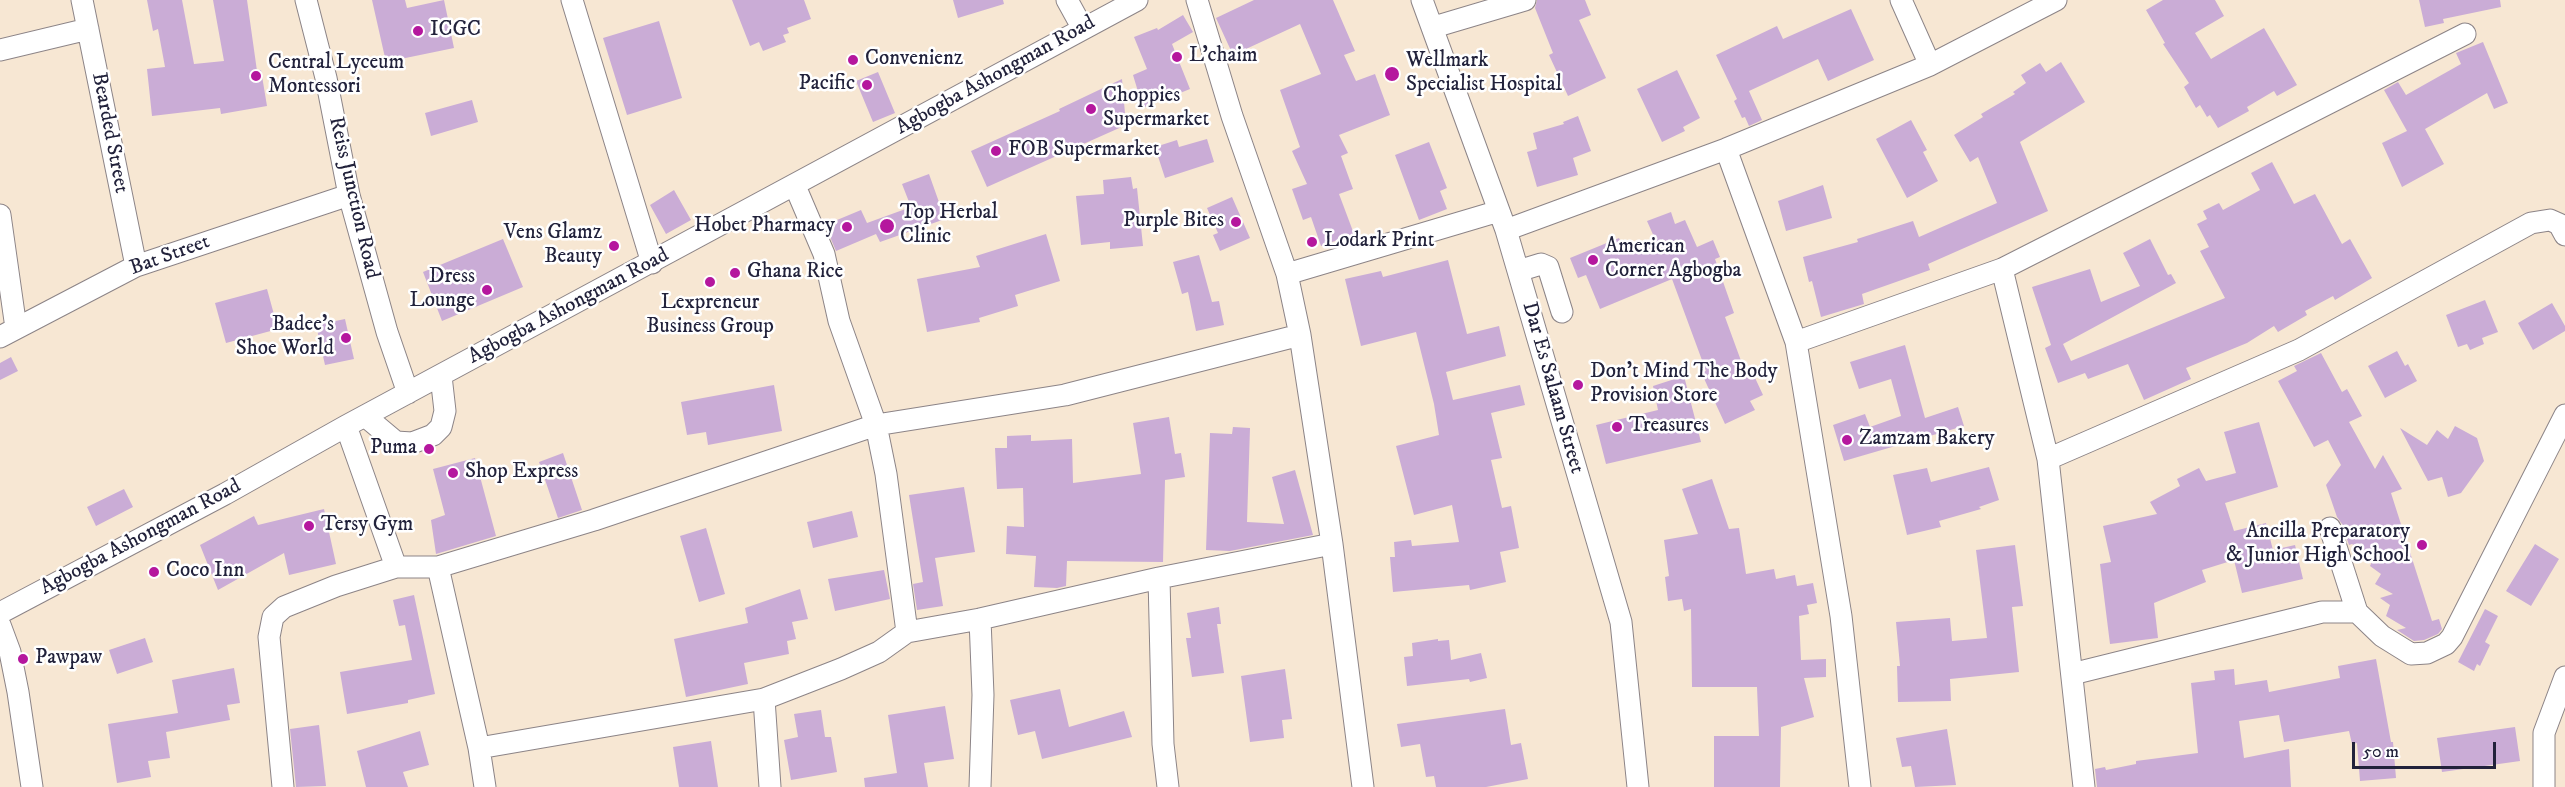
<!DOCTYPE html>
<html>
<head>
<meta charset="utf-8">
<style>
	body { margin:0 }
	#map { position:relative; width:2565px; height:787px; overflow:hidden; background:#f7e7d3; font-family:"IM FELL DW Pica",serif }
	canvas { display:block }
	.scale { position:absolute; left:2352px; top:742px; width:144px; height:27px; box-sizing:border-box; border:3px solid #22223b; border-top:0; padding-left:8px; font-size:18px; line-height:21px; white-space:nowrap; color:#22223b; -webkit-text-stroke:4px #fff; paint-order:stroke }
</style>
</head>
<body>
<div id="map">
<canvas width="2565" height="787"></canvas>
<div class="scale">50 m</div>
</div>
<script>
const context = document.querySelector('canvas').getContext('2d');
context.lineJoin = 'round';
function fillPath(path, color) {
  context.fillStyle = color;
  context.fill(path, 'evenodd');
}
function poly(rows) {
  const path = new Path2D();
  for (const r of rows) {
    path.moveTo(r[0], r[1]);
    for (let i = 2; i < r.length; i += 2) path.lineTo(r[i], r[i + 1]);
  }
  return path;
}
function stroke(path, color, width, dash) {
  context.strokeStyle = color;
  context.lineWidth = width;
  context.lineCap = dash ? 'butt' : 'round';
  context.setLineDash(dash || []);
  context.stroke(path);
}
function write(font, color, halo, rows, align = 'center') {
  context.font = font + ' "IM FELL DW Pica",serif';
  context.lineWidth = 5;
  context.setLineDash([]);
  context.textBaseline = 'middle';
  context.strokeStyle = halo;
  context.fillStyle = color;
  for (const [text, x, y, turn = 0] of rows) {
    context.save();
    context.translate(x, y);
    context.rotate((+turn || 0) * Math.PI / 180);
    context.textAlign = isNaN(turn) ? turn : align;
    if (halo) context.strokeText(text, 0, 0);
    context.fillText(text, 0, 0);
    context.restore();
  }
}
fillPath(poly([
	[147,0,182,0,194,64,224,61,213,0,247,0,257,71,261,70,267,106,221,114,220,108,152,116,147,69,165,67,158,29,153,31],
	[372,0,405,0,407,8,444,0,454,48,386,62],
	[732,0,804,0,811,19,787,28,789,33,783,35,786,42,763,51,759,42,750,46],
	[953,0,1003,0,1004,4,958,18],
	[1254,0,1333,0,1355,51,1344,55,1356,81,1375,74,1390,115,1339,135,1348,153,1341,156,1353,189,1339,194,1354,234,1321,246,1311,217,1303,220,1292,189,1307,184,1292,151,1300,147,1280,90,1321,74,1300,24,1233,55,1216,18],
	[1537,0,1585,0,1591,15,1579,20,1606,78,1568,96,1549,55,1553,53,1535,8],
	[2163,0,2215,0,2224,16,2195,33,2211,59,2264,28,2297,85,2277,96,2274,91,2247,107,2249,111,2218,128,2210,115,2207,117,2200,105,2196,108,2184,87,2189,83,2163,44,2165,43,2146,10],
	[2419,0,2500,0,2501,7,2443,19,2444,23,2425,27],
	[1851,9,1874,60,1828,81,1818,59,1749,91,1762,120,1749,126,1745,117,1742,118,1734,101,1737,99,1716,55,1777,26,1783,39],
	[1183,15,1193,32,1172,44,1190,89,1143,108,1133,75,1147,69,1134,37,1157,28,1158,30],
	[659,21,682,98,627,115,603,38],
	[2483,42,2508,103,2494,109,2487,93,2425,129,2444,164,2402,187,2382,143,2407,131,2384,90,2398,82,2406,95,2461,64,2456,53],
	[2061,62,2085,102,2020,142,2048,211,1928,264,1930,270,1862,294,1864,304,1821,317,1812,281,1809,282,1803,257,1858,242,1857,239,1913,221,1919,237,1997,203,1978,157,1970,162,1954,135,1983,117,1981,114,2015,94,2013,92,2026,83,2021,75,2040,63,2046,72],
	[1677,70,1700,118,1683,127,1685,131,1662,142,1637,89],
	[878,72,895,113,873,122,856,81],
	[1122,79,1126,125,987,187,971,151,1060,111,1059,109],
	[472,100,478,122,431,136,425,113],
	[1578,116,1591,151,1573,158,1578,175,1537,187,1527,152,1537,149,1533,133,1564,124,1563,122],
	[1911,120,1927,150,1923,152,1938,181,1907,198,1876,139],
	[1207,139,1214,162,1165,178,1155,147,1177,140,1179,147],
	[1429,142,1447,188,1440,191,1447,209,1419,220,1395,155],
	[2272,162,2294,204,2315,194,2342,244,2350,239,2372,278,2335,300,2333,296,2305,311,2307,315,2278,332,2274,326,2247,343,2186,368,2191,379,2144,400,2128,364,2088,379,2085,373,2058,383,2045,348,2051,345,2032,287,2090,269,2101,302,2140,286,2123,253,2150,239,2168,275,2171,274,2176,283,2063,344,2071,361,2225,298,2200,251,2209,247,2197,224,2207,219,2203,211,2219,203,2223,210,2260,190,2251,173],
	[929,174,945,219,880,242,876,234,836,251,825,225,861,210,867,223,911,207,902,184],
	[1131,177,1133,189,1137,188,1143,246,1110,249,1110,242,1081,245,1076,196,1104,194,1103,180],
	[1823,185,1832,218,1786,231,1778,201],
	[674,190,691,220,666,234,650,205],
	[1232,197,1250,238,1220,251,1213,235,1218,233,1207,208],
	[1671,212,1675,224,1685,220,1697,247,1713,240,1720,257,1715,259,1734,313,1725,317,1744,369,1750,367,1763,395,1750,401,1755,410,1725,424,1701,372,1706,371,1672,279,1600,309,1586,275,1578,278,1570,258,1619,238,1624,249,1655,239,1647,221],
	[1046,234,1060,281,1015,295,1018,306,979,318,980,322,927,332,917,279,980,267,976,256],
	[503,239,523,287,442,321,423,272],
	[1199,255,1212,302,1219,301,1224,325,1196,331,1188,292,1182,294,1173,262],
	[1448,260,1467,334,1499,326,1506,356,1446,372,1453,400,1520,385,1525,405,1491,413,1502,458,1491,460,1502,508,1511,506,1519,548,1500,552,1506,582,1470,590,1469,585,1393,592,1390,557,1395,557,1394,542,1411,540,1412,546,1459,542,1452,505,1414,515,1396,446,1439,435,1434,404,1416,332,1361,346,1345,279,1381,271,1383,277],
	[267,289,278,329,226,343,215,303],
	[2485,300,2498,332,2482,338,2484,344,2470,350,2467,344,2458,347,2446,315],
	[2552,303,2565,326,2565,331,2533,350,2518,323],
	[345,319,354,359,325,365,316,325],
	[1905,345,1925,418,1958,407,1964,426,1844,461,1833,425,1865,414,1870,427,1901,416,1891,379,1859,389,1850,362],
	[2397,351,2405,366,2408,364,2417,381,2385,398,2368,366],
	[2321,353,2342,392,2347,389,2362,416,2349,422,2375,469,2383,455,2402,489,2391,493,2432,621,2439,619,2442,629,2438,634,2424,640,2414,641,2397,630,2406,628,2386,616,2390,605,2380,598,2393,594,2375,584,2381,574,2370,566,2374,557,2352,544,2349,545,2342,524,2337,517,2326,485,2341,465,2328,440,2314,447,2278,381,2297,371,2294,366],
	[11,357,18,371,0,380,0,363],
	[1684,376,1701,442,1606,464,1596,425,1658,410,1653,386],
	[774,385,782,431,708,445,706,432,687,435,681,402],
	[1169,417,1175,454,1181,453,1185,477,1165,480,1163,562,1067,561,1066,586,1057,588,1034,587,1036,556,1006,554,1007,526,1024,527,1023,488,997,489,995,448,1007,448,1007,436,1031,435,1031,441,1072,439,1073,483,1141,474,1133,423],
	[2259,422,2278,487,2225,503,2234,531,2266,523,2273,550,2295,545,2303,579,2242,593,2234,560,2202,570,2206,582,2154,603,2158,638,2110,644,2100,564,2111,562,2103,526,2157,514,2150,502,2180,486,2177,479,2199,468,2206,481,2236,473,2224,432],
	[2455,426,2477,438,2484,461,2461,493,2448,497,2442,477,2428,481,2400,428,2427,445,2437,430,2448,439],
	[1233,427,1250,428,1247,522,1284,524,1272,477,1295,470,1313,535,1230,551,1206,550,1210,433,1232,434],
	[563,453,582,510,558,518,539,462],
	[475,458,496,536,436,554,431,520,445,515,433,469],
	[1989,467,1999,500,1979,507,1981,509,1939,521,1941,527,1907,535,1893,475,1927,468,1931,482],
	[1712,479,1729,529,1739,528,1746,574,1774,569,1776,579,1795,575,1797,586,1813,583,1817,603,1807,605,1809,614,1799,616,1801,660,1826,659,1826,677,1804,678,1814,717,1781,727,1780,787,1714,787,1714,736,1759,736,1757,687,1692,687,1691,609,1684,611,1682,599,1668,601,1665,577,1669,576,1664,540,1698,534,1682,489],
	[964,487,975,552,935,558,943,606,917,610,913,584,923,582,909,495],
	[124,489,133,507,96,526,87,507],
	[324,509,336,564,289,575,284,553,218,590,200,545,254,516,258,525],
	[852,511,858,537,813,548,807,522],
	[706,528,725,594,699,602,680,536],
	[2535,544,2559,559,2531,606,2506,591],
	[2015,545,2023,606,2012,607,2019,672,1950,679,1951,701,1898,702,1897,666,1900,666,1896,622,1950,618,1952,641,1987,638,1976,550],
	[884,570,890,599,835,611,828,579],
	[800,589,808,619,792,622,796,639,787,641,789,654,744,663,748,684,686,697,674,639,748,623,745,608],
	[414,595,435,694,408,700,408,703,347,714,340,672,412,660,405,625,399,626,393,600],
	[1219,607,1221,624,1217,624,1224,673,1192,677,1186,638,1191,638,1187,613],
	[2485,609,2498,616,2485,642,2490,645,2480,666,2477,664,2474,671,2458,662],
	[145,638,153,662,117,674,109,650],
	[1438,639,1438,641,1449,640,1451,660,1481,653,1487,678,1470,682,1469,679,1407,686,1404,657,1413,656,1412,643],
	[2376,659,2391,742,2393,742,2396,778,2360,781,2357,743,2352,744,2349,731,2284,742,2279,715,2239,721,2244,758,2289,749,2291,787,2097,787,2095,769,2105,767,2106,770,2136,764,2136,761,2198,753,2191,683,2215,680,2214,671,2234,669,2235,685,2267,680,2269,692,2340,678,2338,666],
	[234,668,240,703,227,705,230,720,166,732,170,758,148,761,151,777,117,783,108,724,178,713,172,680],
	[1285,669,1292,719,1282,720,1284,738,1250,742,1241,676],
	[1060,689,1069,727,1124,711,1132,737,1042,759,1035,731,1018,735,1010,700],
	[945,706,954,759,924,763,928,787,865,787,864,778,897,773,888,715],
	[1505,709,1511,745,1521,743,1528,779,1486,787,1436,787,1434,776,1426,777,1420,744,1401,747,1397,724],
	[821,710,825,737,831,737,837,772,791,780,784,740,798,737,794,714],
	[319,725,326,786,296,787,290,729],
	[2515,727,2520,761,2442,772,2437,738],
	[1947,729,1956,785,1915,787,1911,766,1902,767,1896,738],
	[420,731,429,765,403,772,408,787,366,787,357,751],
	[711,741,718,787,679,787,673,747]
]), '#caacd6');
const minor = poly([
	[82,0,136,266],
	[306,0,326,78,349,195,387,332,408,393],
	[572,0,652,263],
	[1067,0,1083,29],
	[1197,0,1232,116,1287,274,1300,335,1332,544,1363,787],
	[1422,0,1506,230,1621,622,1638,787],
	[1901,0,1930,65],
	[1434,27,1525,0],
	[0,50,88,29],
	[1726,149,1796,342,1841,616,1860,787],
	[795,186,824,254,839,321,876,425,886,474,907,632],
	[0,215,16,328],
	[1506,230,1726,149,1930,65,2056,0],
	[2002,269,2048,459,2084,787],
	[1518,271,1541,264,1548,267,1562,312],
	[1287,274,1499,211],
	[0,337,136,266,349,195],
	[1796,342,2002,269,2465,34],
	[365,416,396,442,412,443,433,435,441,427,445,411,441,376],
	[346,426,396,567],
	[2048,459,2299,350,2531,223,2550,220,2559,224,2565,235],
	[2330,528,2357,612],
	[438,567,479,748,485,787],
	[1159,578,1163,744,1168,787],
	[0,613,225,494,346,426,1137,0],
	[980,619,983,695,980,787],
	[0,625,10,652,18,692,32,787],
	[2072,674,2322,612,2357,612,2382,636,2411,654,2427,653,2446,644,2452,637,2565,415],
	[764,699,770,787],
	[479,748,764,699,841,669,879,652,907,632,980,619,1159,578,1332,544],
	[283,787,269,637,273,617,284,607,336,586,396,567,438,567,594,520,876,425,1065,395,1300,335],
	[2544,787,2544,733,2565,677]
]);
stroke(minor, '#8c8487', 23);
stroke(minor, '#fff', 21);
for (const [x, y, r, color] of [
	[418,31,6,"#b5179e"],
	[1177,57,6,"#b5179e"],
	[853,60,6,"#b5179e"],
	[1392,74,8,"#b5179e"],
	[256,76,6,"#b5179e"],
	[867,85,6,"#b5179e"],
	[1091,109,6,"#b5179e"],
	[996,151,6,"#b5179e"],
	[1236,222,6,"#b5179e"],
	[887,226,8,"#b5179e"],
	[847,227,6,"#b5179e"],
	[1312,242,6,"#b5179e"],
	[614,246,6,"#b5179e"],
	[1593,260,6,"#b5179e"],
	[735,273,6,"#b5179e"],
	[710,282,6,"#b5179e"],
	[487,290,6,"#b5179e"],
	[346,338,6,"#b5179e"],
	[1578,385,6,"#b5179e"],
	[1617,427,6,"#b5179e"],
	[1847,440,6,"#b5179e"],
	[429,449,6,"#b5179e"],
	[453,473,6,"#b5179e"],
	[309,526,6,"#b5179e"],
	[2422,545,6,"#b5179e"],
	[154,572,6,"#b5179e"],
	[23,659,6,"#b5179e"]
]) {
  const dot = new Path2D();
  dot.arc(x, y, r, 0, 2 * Math.PI);
  context.fillStyle = color;
  context.fill(dot);
  stroke(dot, '#fff', 2);
}
write('21px', '#22223b', '#fff', [
	["ICGC",430,31],
	["L’chaim",1189,57],
	["Convenienz",865,60],
	["Wellmark",1406,62],
	["Specialist Hospital",1406,86],
	["Central Lyceum",268,64],
	["Montessori",268,88],
	["Pacific",855,85,"right"],
	["Choppies",1103,97],
	["Supermarket",1103,121],
	["FOB Supermarket",1008,151],
	["Top Herbal",900,214],
	["Clinic",900,238],
	["Purple Bites",1224,222,"right"],
	["Hobet Pharmacy",835,227,"right"],
	["Vens Glamz",602,234,"right"],
	["Beauty",602,258,"right"],
	["Lodark Print",1324,242],
	["American",1605,248],
	["Corner Agbogba",1605,272],
	["Ghana Rice",747,273],
	["Dress",475,278,"right"],
	["Lounge",475,302,"right"],
	["Lexpreneur",710,304,"center"],
	["Business Group",710,328,"center"],
	["Badee's",334,326,"right"],
	["Shoe World",334,350,"right"],
	["Don't Mind The Body",1590,373],
	["Provision Store",1590,397],
	["Treasures",1629,427],
	["Zamzam Bakery",1859,440],
	["Puma",417,449,"right"],
	["Shop Express",465,473],
	["Tersy Gym",321,526],
	["Ancilla Preparatory",2410,533,"right"],
	["& Junior High School",2410,557,"right"],
	["Coco Inn",166,572],
	["Pawpaw",35,659]
], 'left');
write('21px', '#22223b', '#fff', [
	["Agbogba Ashongman Road",996,76,-29],
	["Bearded Street",109,133,79],
	["Reiss Junction Road",353,198,77],
	["Bat Street",170,256,-20],
	["Agbogba Ashongman Road",569,307,-28],
	["Dar Es Salaam Street",1552,388,74],
	["Agbogba Ashongman Road",141,538,-28]
]);
</script>
</body>
</html>
